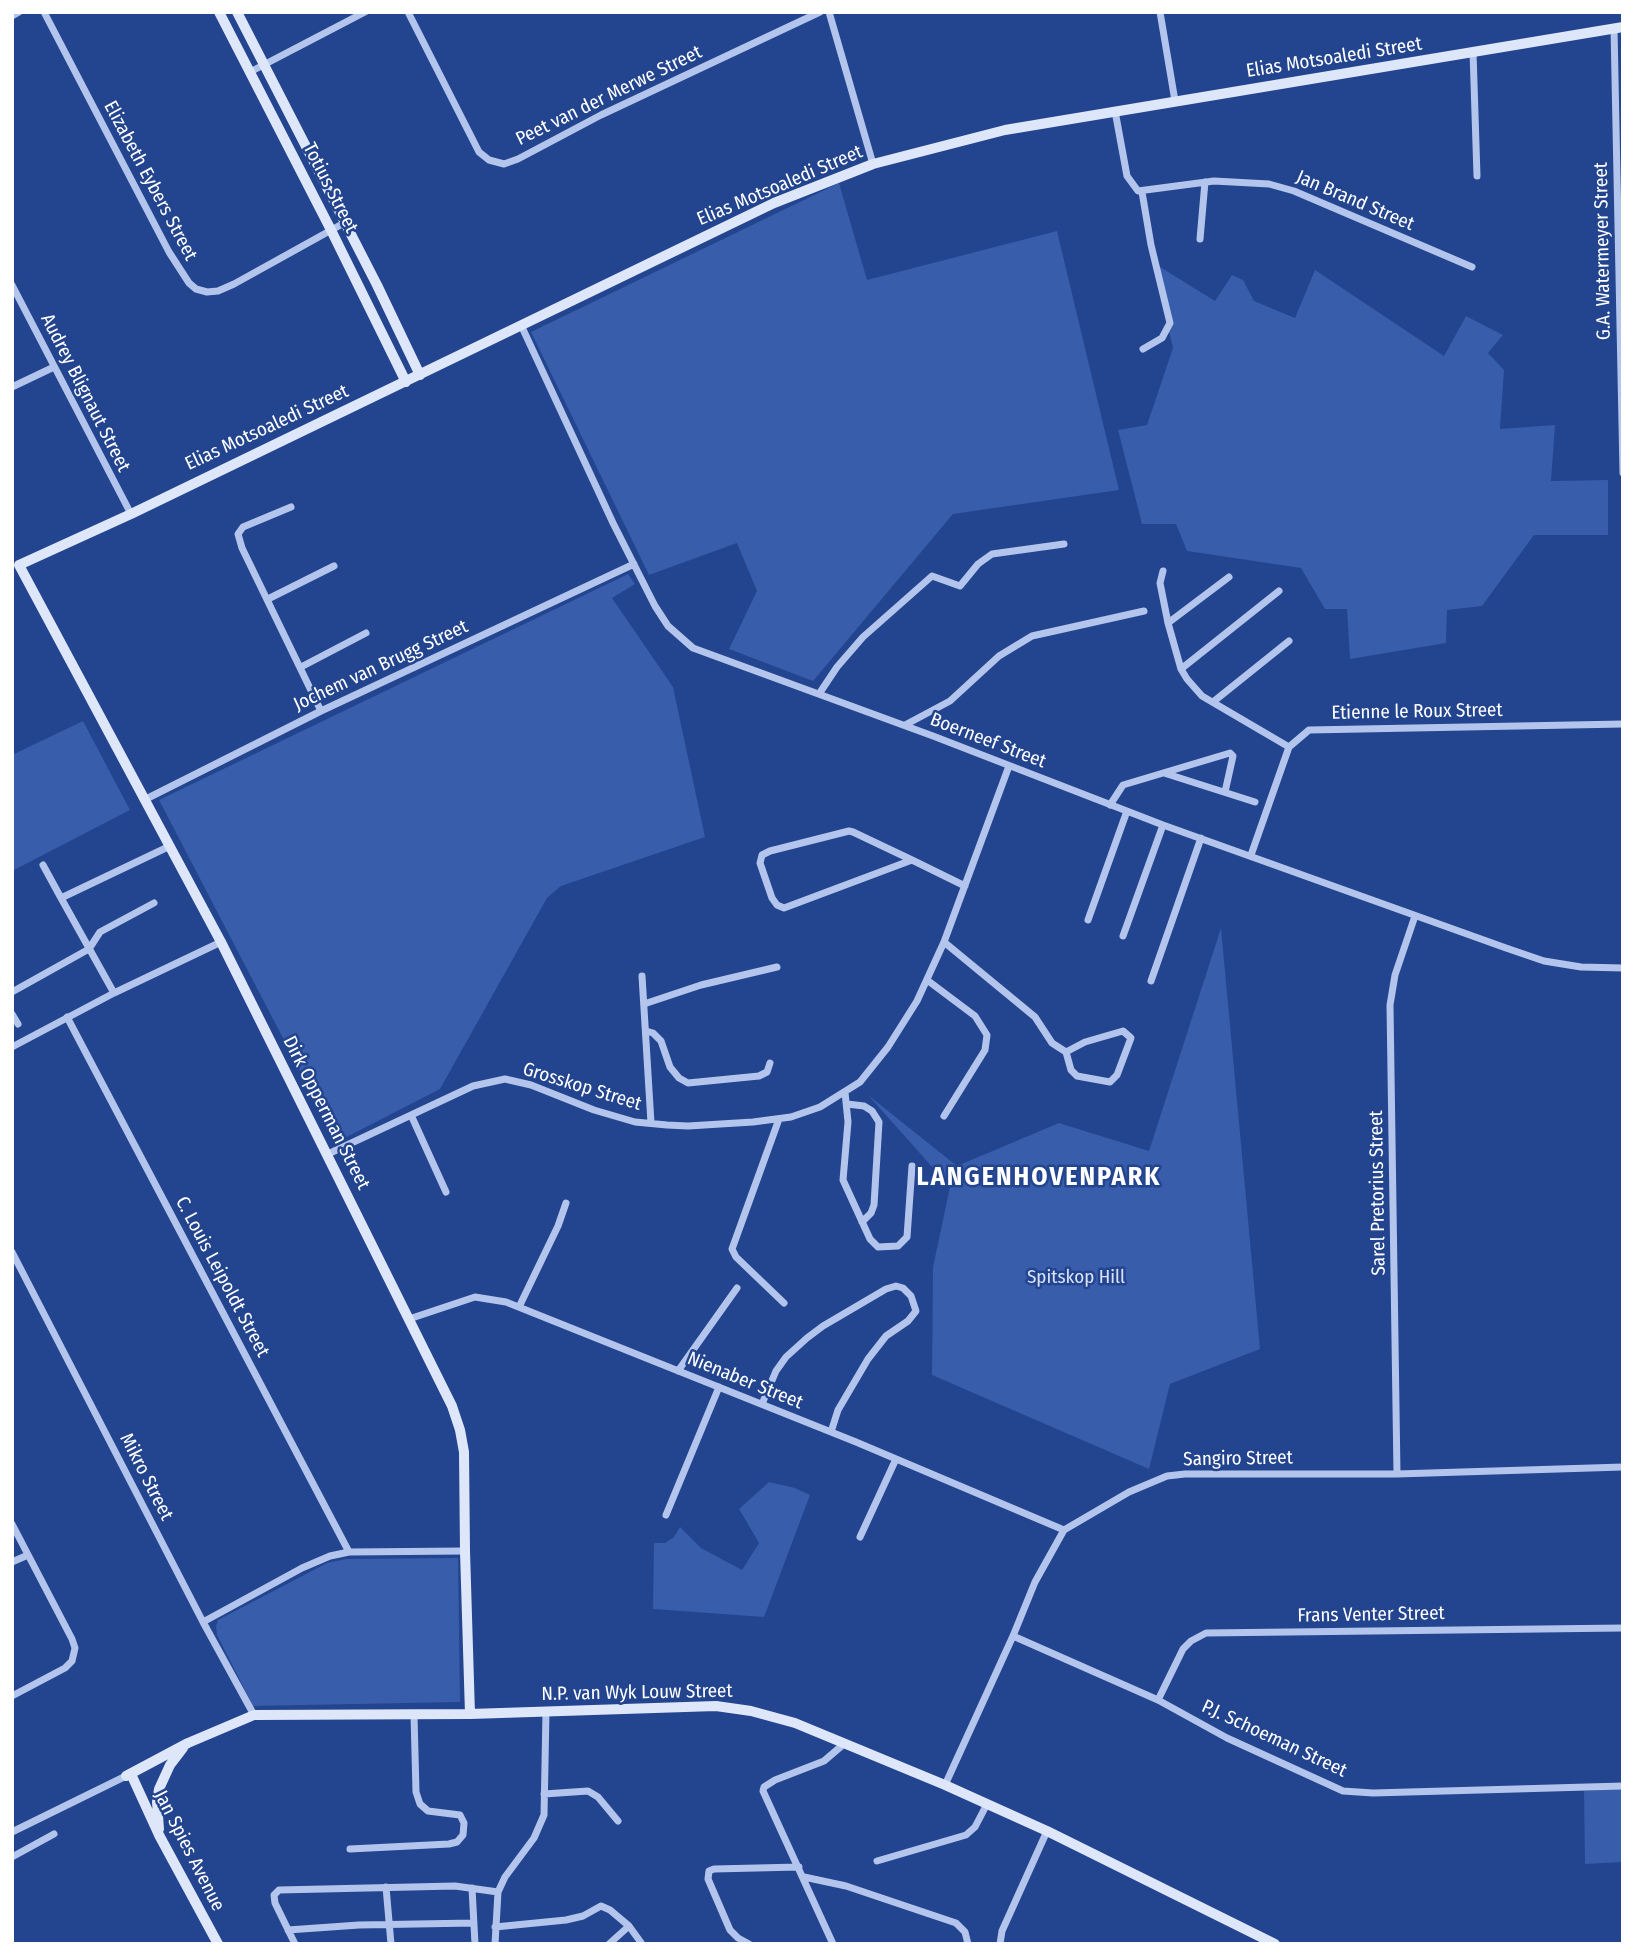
<!DOCTYPE html>
<html>
<head>
<meta charset="utf-8">
<style>
	body { margin:0 }
	#map { position:relative; width:1635px; height:1956px; overflow:hidden; background:#23448e; font-family:"Fira Sans Condensed",sans-serif }
	canvas { display:block }
	.frame { position:absolute; inset:0; border:14px solid #fff; pointer-events:none }
</style>
</head>
<body>
<div id="map">
<canvas width="1635" height="1956"></canvas>
<div class="frame"></div>
</div>
<script>
const context = document.querySelector('canvas').getContext('2d');
context.lineJoin = 'round';
function fillPath(path, color) {
  context.fillStyle = color;
  context.fill(path, 'evenodd');
}
function poly(rows) {
  const path = new Path2D();
  for (const r of rows) {
    path.moveTo(r[0], r[1]);
    for (let i = 2; i < r.length; i += 2) path.lineTo(r[i], r[i + 1]);
  }
  return path;
}
function stroke(path, color, width, dash) {
  context.strokeStyle = color;
  context.lineWidth = width;
  context.lineCap = dash ? 'butt' : 'round';
  context.setLineDash(dash || []);
  context.stroke(path);
}
function write(font, color, halo, rows, align = 'center') {
  context.font = font + ' "Fira Sans Condensed",sans-serif';
  context.lineWidth = 5;
  context.setLineDash([]);
  context.textBaseline = 'middle';
  context.strokeStyle = halo;
  context.fillStyle = color;
  for (const [text, x, y, turn = 0] of rows) {
    context.save();
    context.translate(x, y);
    context.rotate((+turn || 0) * Math.PI / 180);
    context.textAlign = isNaN(turn) ? turn : align;
    if (halo) context.strokeText(text, 0, 0);
    context.fillText(text, 0, 0);
    context.restore();
  }
}
fillPath(poly([
	[839,183,867,280,1057,231,1119,490,953,514,813,681,729,649,757,591,737,543,649,575,531,332],
	[1152,262,1215,301,1232,275,1243,280,1254,301,1295,318,1315,270,1444,356,1466,316,1503,335,1488,353,1504,370,1500,429,1555,425,1551,481,1608,480,1608,535,1534,535,1482,606,1447,610,1446,643,1350,659,1347,609,1325,609,1301,568,1187,551,1176,524,1142,524,1118,430,1147,425,1173,348],
	[628,574,635,584,612,598,673,687,705,837,561,886,547,898,440,1089,337,1142,159,800],
	[83,721,130,810,12,871,12,755],
	[1221,928,1260,1349,1170,1384,1149,1469,932,1375,933,1267,950,1187,868,1095,957,1166,1059,1123,1149,1151],
	[769,1482,795,1488,810,1495,764,1617,653,1609,654,1543,665,1543,674,1537,680,1527,701,1548,742,1570,759,1543,739,1509],
	[458,1558,460,1702,253,1706,217,1635,216,1626,218,1620,327,1563,346,1559],
	[1623,1789,1623,1862,1585,1864,1584,1791]
]), '#375dab');
stroke(poly([
	[44,12,169,252,189,283,196,289,207,292,218,291,234,284,344,223],
	[408,12,479,152,489,160,504,164,518,159,601,115,820,12],
	[829,12,873,164],
	[1160,12,1175,101],
	[12,16,19,12],
	[1614,28,1623,473],
	[1473,52,1477,176],
	[250,72,365,12],
	[1115,111,1127,176,1138,191,1214,181,1269,184,1294,191,1472,267],
	[1142,192,1151,245,1170,323,1162,338,1143,349],
	[1200,239,1205,182],
	[12,285,131,514],
	[521,325,613,523,655,606,668,626,693,648,933,736,1163,825,1506,948,1544,961,1581,967,1623,968],
	[12,387,54,367],
	[291,507,243,527,238,534,242,548,321,711],
	[1163,571,1160,583,1168,623,1181,669,1187,679,1202,696,1289,747],
	[268,599,334,566],
	[1168,623,1229,577],
	[301,667,366,633],
	[1181,669,1279,591],
	[819,694,837,667,863,637,932,576,960,586,978,564,992,554,1064,544],
	[1213,702,1289,641],
	[905,725,950,701,999,656,1032,636,1144,611],
	[1164,773,1255,802],
	[144,800,321,711,634,564],
	[1110,805,1123,785,1230,753,1233,756,1225,792],
	[1251,855,1289,747,1309,730,1623,724],
	[912,860,784,908,777,905,772,898,760,863,762,855,770,851,849,831,853,832,912,860,965,886],
	[43,865,61,898,170,846],
	[61,898,114,993],
	[1088,920,1127,811],
	[1123,936,1163,825],
	[944,942,1035,1017,1052,1043,1066,1052,1071,1070,1077,1076,1110,1082,1117,1075,1131,1038,1123,1031,1085,1042,1066,1052],
	[642,976,651,1123],
	[927,980,975,1016,987,1035,985,1050,944,1116],
	[1151,981,1201,838],
	[12,992,89,949,100,932,154,903],
	[644,1004,701,985,777,967],
	[12,1014,18,1024],
	[67,1017,349,1552],
	[646,1031,653,1033,661,1041,670,1067,679,1078,688,1083,759,1076,767,1072,770,1063],
	[12,1047,114,993,221,942],
	[845,1092,848,1122,843,1180,870,1239,878,1247,898,1246,907,1237,912,1166],
	[847,1104,864,1106,872,1111,879,1122,874,1205,871,1213,862,1222],
	[411,1115,446,1192],
	[779,1119,732,1249,736,1257,784,1303],
	[328,1154,473,1086,505,1079,531,1085,594,1110,635,1122,667,1125,688,1126,753,1122,791,1117,820,1107,860,1082,888,1047,917,1001,944,942,1009,766],
	[12,1252,203,1622,254,1715],
	[519,1307,558,1226,566,1203],
	[409,1319,475,1297,506,1302,856,1442,1064,1530],
	[678,1371,737,1288],
	[762,1404,776,1371,786,1357,807,1338,823,1326,886,1289,896,1286,903,1288,911,1296,916,1311,908,1321,886,1336,868,1359,838,1410,831,1432],
	[1397,1474,1390,1005,1395,975,1415,916],
	[666,1515,719,1387],
	[12,1524,72,1639,75,1648,72,1661,65,1668,12,1696],
	[860,1537,896,1459],
	[12,1562,28,1555],
	[203,1622,302,1568,330,1556,349,1552,465,1551],
	[1013,1636,1158,1700,1227,1738,1343,1791,1373,1793,1623,1786],
	[1158,1700,1183,1649,1191,1641,1206,1633,1623,1628],
	[945,1785,1013,1636,1035,1582,1064,1530,1129,1492,1167,1476,1185,1474,1397,1474,1623,1467],
	[544,1794,588,1791,598,1797,618,1821],
	[12,1832,126,1776],
	[350,1849,449,1844,457,1842,463,1835,464,1823,460,1815,428,1811,420,1804,416,1792,414,1715],
	[12,1857,54,1834],
	[877,1861,966,1835,975,1827,987,1804],
	[804,1877,846,1886,956,1923,965,1932,968,1944],
	[386,1887,391,1944],
	[472,1888,475,1944],
	[495,1927,566,1920,583,1916,601,1906,610,1910,629,1926,642,1944],
	[288,1930,359,1925,474,1923],
	[295,1944,275,1903,274,1895,279,1890,455,1886,498,1892],
	[495,1944,498,1892,505,1877,534,1838,544,1815,546,1712],
	[609,1944,629,1926],
	[749,1944,738,1938,730,1930,708,1879,709,1871,714,1869,799,1867],
	[833,1944,763,1791,764,1787,775,1780,824,1761,845,1743],
	[1000,1944,1002,1931,1047,1831]
]), '#b3c5ec', 7);
stroke(poly([
	[219,12,331,230,406,382],
	[237,12,377,285,420,375],
	[470,1714,465,1551,464,1452,460,1430,452,1406,221,942,19,565,131,514,774,203,873,164,1005,130,1623,27],
	[131,1774,159,1835,218,1944],
	[126,1776,188,1743,254,1715,470,1714,716,1706,751,1711,795,1723,945,1785,1047,1831,1275,1944],
	[159,1829,157,1802,159,1789,170,1765,183,1748]
]), '#dee6f9', 10);
write('19px', '#fff', '#23448e', [
	["Elias Motsoaledi Street",1334,58,-9],
	["Peet van der Merwe Street",609,96,-26],
	["Elizabeth Eybers Street",150,181,62],
	["Elias Motsoaledi Street",780,186,-23],
	["Totius Street",330,188,63],
	["Jan Brand Street",1355,201,23],
	["G.A. Watermeyer Street",1603,251,-91],
	["Audrey Blignaut Street",85,393,63],
	["Elias Motsoaledi Street",267,428,-25],
	["Jochem van Brugg Street",381,666,-25],
	["Etienne le Roux Street",1417,712,-1],
	["Boerneef Street",988,741,21],
	["Grosskop Street",582,1087,17],
	["Dirk Opperman Street",326,1113,63],
	["Sarel Pretorius Street",1378,1193,-91],
	["C. Louis Leipoldt Street",222,1277,62],
	["Nienaber Street",745,1381,22],
	["Sangiro Street",1238,1459,-1],
	["Mikro Street",146,1477,63],
	["Frans Venter Street",1371,1615,-1],
	["N.P. van Wyk Louw Street",637,1693,-1],
	["P.J. Schoeman Street",1274,1739,25],
	["Jan Spies Avenue",189,1851,63]
]);
write('19px', '#d8e2f9', '#23448e', [
	["Spitskop Hill",1076,1278]
]);
context.letterSpacing = '2px';
write('bold 26px', '#fff', '#23448e', [
	["LANGENHOVENPARK",1039,1178]
]);
context.letterSpacing = '0px';
</script>
</body>
</html>
